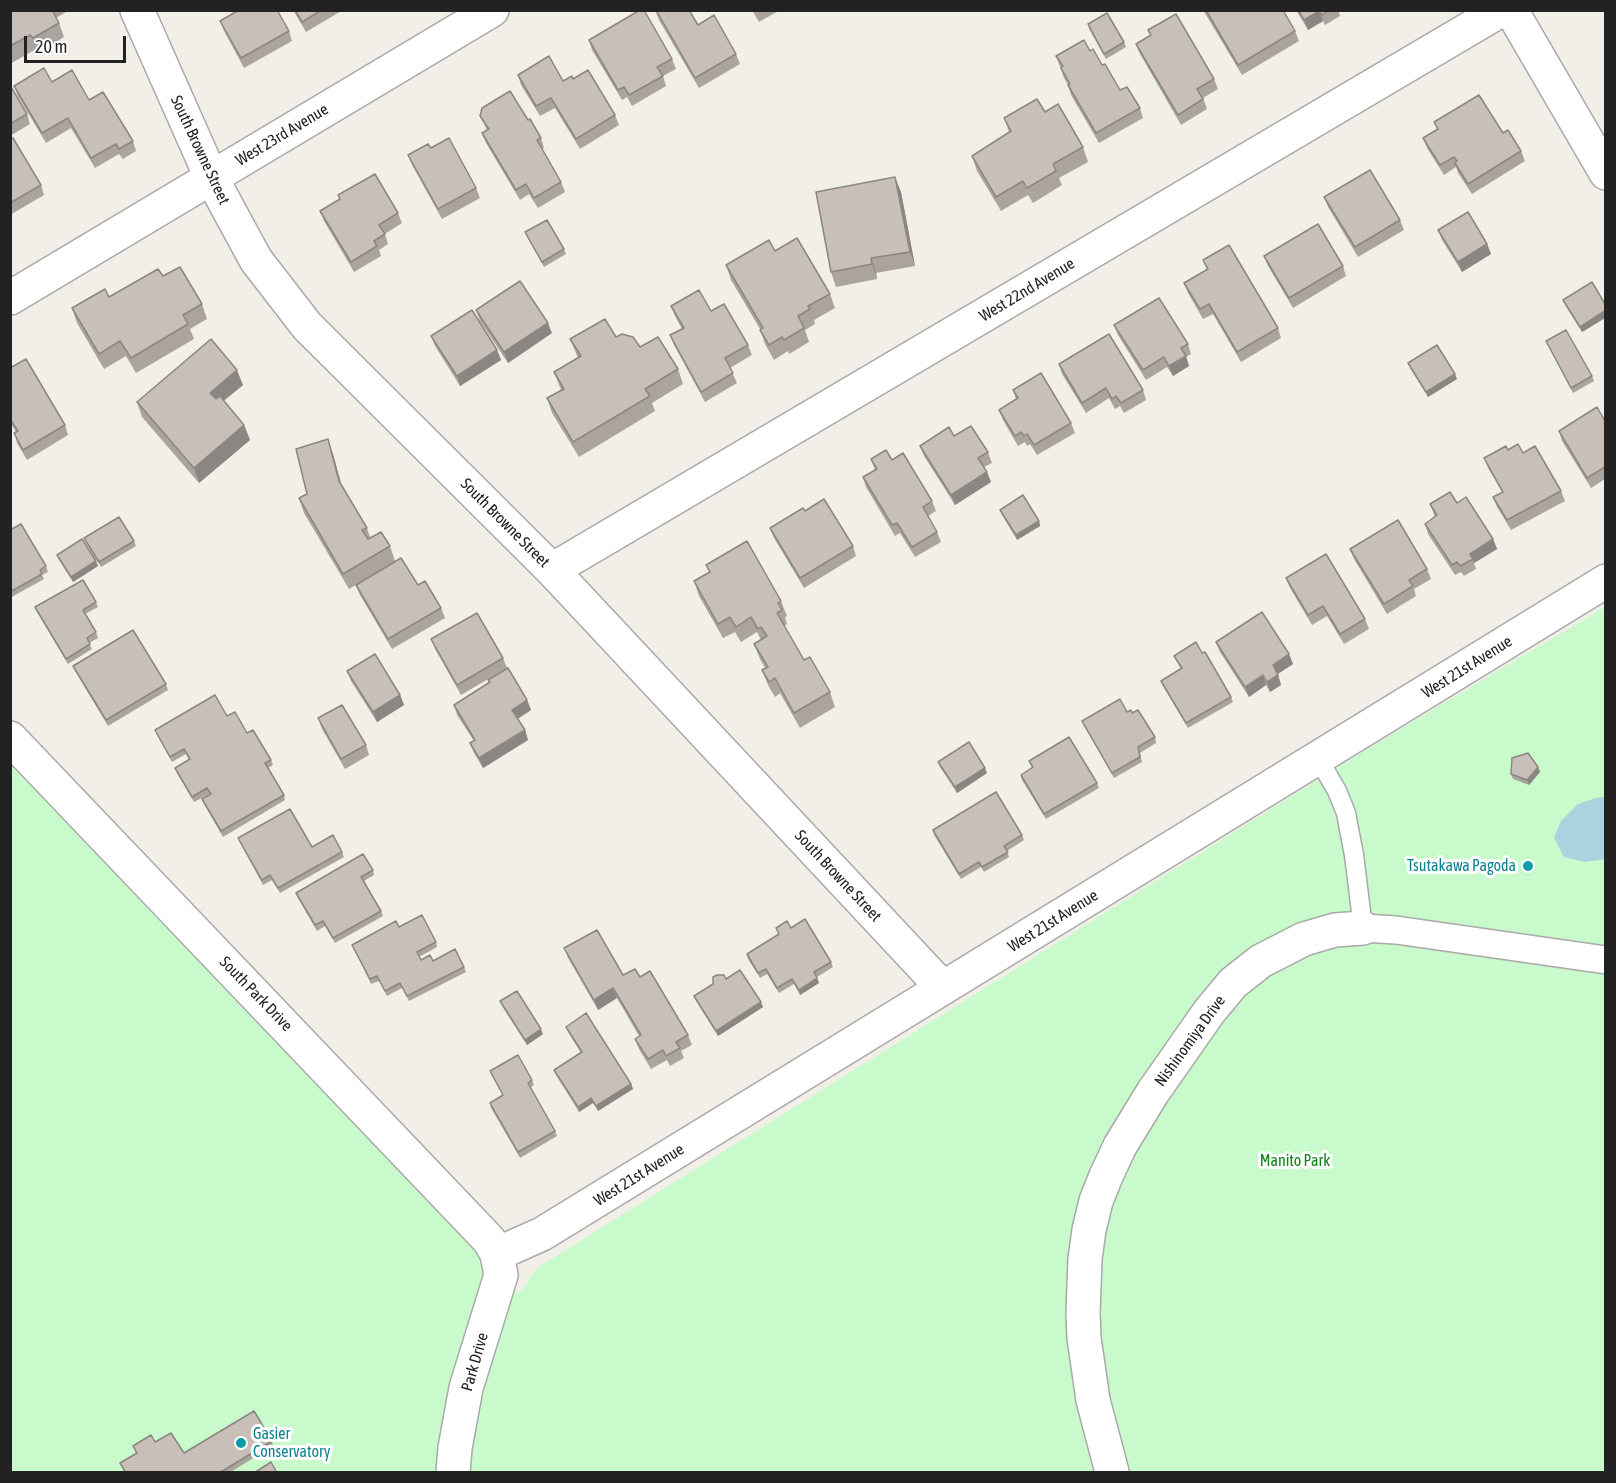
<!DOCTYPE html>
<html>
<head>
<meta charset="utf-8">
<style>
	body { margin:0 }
	#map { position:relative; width:1616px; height:1483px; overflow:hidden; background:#f2efe9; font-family:"Asap Condensed",sans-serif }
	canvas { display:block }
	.frame { position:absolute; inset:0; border:12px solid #222; pointer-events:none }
	.scale { position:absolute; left:24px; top:36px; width:102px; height:27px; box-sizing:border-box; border:3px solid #222; border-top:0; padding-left:8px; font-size:18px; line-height:21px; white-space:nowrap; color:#222; -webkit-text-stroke:4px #fff; paint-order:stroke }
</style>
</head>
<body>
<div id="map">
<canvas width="1616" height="1483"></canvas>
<div class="frame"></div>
<div class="scale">20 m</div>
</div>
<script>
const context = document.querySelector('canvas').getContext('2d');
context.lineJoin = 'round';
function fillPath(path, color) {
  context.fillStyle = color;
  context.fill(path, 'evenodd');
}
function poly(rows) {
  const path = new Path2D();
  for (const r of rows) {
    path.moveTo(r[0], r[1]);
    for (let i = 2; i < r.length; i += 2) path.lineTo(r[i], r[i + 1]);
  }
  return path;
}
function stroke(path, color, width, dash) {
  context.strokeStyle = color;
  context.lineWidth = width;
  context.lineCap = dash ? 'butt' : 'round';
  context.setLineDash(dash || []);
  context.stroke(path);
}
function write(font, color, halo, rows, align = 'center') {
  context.font = font + ' "Asap Condensed",sans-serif';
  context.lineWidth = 6;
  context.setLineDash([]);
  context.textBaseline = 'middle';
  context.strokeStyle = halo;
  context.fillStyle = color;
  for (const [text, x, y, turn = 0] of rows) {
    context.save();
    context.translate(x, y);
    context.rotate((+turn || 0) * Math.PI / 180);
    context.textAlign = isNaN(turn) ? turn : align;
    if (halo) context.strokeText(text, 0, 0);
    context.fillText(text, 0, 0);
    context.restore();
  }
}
fillPath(poly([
	[1605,607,1605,1472,11,1472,10,761,519,1294,537,1268,1369,748]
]), '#c8facc');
fillPath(poly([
	[1605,797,1605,859,1585,862,1564,857,1554,838,1561,821,1578,804,1596,798]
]), '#aad3df');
const service = poly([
	[1318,758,1337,791,1346,813,1354,855,1363,928]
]);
const pedestrian = poly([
	[1363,928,1396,930,1606,960]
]);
const minor = poly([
	[137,10,211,177,256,260,307,326,552,570,943,988],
	[10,298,492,10],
	[552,570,1501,10],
	[10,738,489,1240,497,1254,501,1275,466,1388,455,1448,453,1472],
	[497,1254,542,1234,1606,581],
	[1112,1472,1093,1400,1084,1338,1083,1313,1085,1259,1089,1230,1096,1201,1106,1176,1120,1146,1153,1092,1209,1012,1233,983,1261,961,1304,939,1335,930,1363,928]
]);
const tertiary = poly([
	[1511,10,1606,173]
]);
stroke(service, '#a9a9a9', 21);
stroke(pedestrian, '#a9a9a9', 30);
stroke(minor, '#a9a9a9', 36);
stroke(tertiary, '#a9a9a9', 36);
stroke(service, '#fff', 18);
stroke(pedestrian, '#fff', 27);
stroke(minor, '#fff', 33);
stroke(tertiary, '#fff', 33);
fillPath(poly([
	[10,10,65,10,66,12,56,18,59,23,64,37,38,53,36,49,10,64],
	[293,10,343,10,306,32],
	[655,10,698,25,736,54,740,64,699,88,659,20],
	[752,10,780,10,759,22],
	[1203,10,1283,10,1295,31,1299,41,1242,75],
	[1296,10,1342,10,1339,12,1340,16,1325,25,1323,21,1308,30],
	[220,21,289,31,292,41,244,68,224,31],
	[1088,24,1124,42,1126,47,1106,59,1089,29],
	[1148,30,1214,79,1218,89,1203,98,1207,109,1181,125,1140,54,1136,44,1150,35],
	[589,40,672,59,676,69,663,76,666,86,632,106,627,97,622,100,592,50],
	[1090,51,1102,65,1120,90,1140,108,1143,118,1099,143,1071,95,1068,85,1064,78,1056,56],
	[518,75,563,81,573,79,615,115,619,125,580,149,555,108,540,116,521,85],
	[52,82,89,100,133,141,136,151,123,159,119,154,95,168,71,128,46,143,18,96,14,86],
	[10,85,27,114,30,124,10,136],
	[1045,112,1083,147,1088,162,1059,178,1062,185,1033,203,1028,195,1001,211,977,171,972,156,1009,132,1004,118],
	[480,116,528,120,541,138,544,148,542,149,561,182,565,192,538,208,529,194,520,200,486,143,482,133,487,130],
	[1434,122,1503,133,1521,151,1525,161,1472,194,1458,173,1456,167,1444,175,1427,148,1423,138,1437,129],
	[10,140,41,185,44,195,10,215],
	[431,148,476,188,480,198,442,219,412,165,408,155],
	[901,192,915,266,876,273,877,279,836,287,831,272],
	[338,195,398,213,402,223,385,234,388,244,379,250,381,256,354,272,324,221,320,211,340,199],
	[1324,197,1400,220,1404,230,1358,257,1328,207],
	[1438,230,1487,244,1491,254,1462,272,1442,240],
	[525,232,564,249,566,254,544,267,527,237],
	[775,251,830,294,835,308,814,320,815,324,805,330,809,342,789,354,788,351,774,360,765,344,760,329,731,280,726,265],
	[1264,256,1343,266,1346,276,1293,308,1268,266],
	[1203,260,1278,328,1281,338,1241,362,1213,314,1203,319,1188,293,1184,283,1207,270],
	[163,276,202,304,207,319,190,329,194,339,136,373,126,356,104,369,77,323,72,308,109,297],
	[1563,300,1605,304,1605,318,1582,332,1565,305],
	[671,306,711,311,748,345,752,355,730,368,737,383,705,402,674,345,670,335,682,329,675,316],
	[476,310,552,333,508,363,480,321],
	[1114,325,1188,344,1191,354,1186,357,1189,366,1173,376,1167,367,1146,380,1118,335],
	[431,336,497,350,501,360,460,386,435,346],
	[616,337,640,347,678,369,683,384,652,403,655,411,579,457,552,413,547,398,561,390,554,372,578,358,570,339],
	[1546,341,1592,376,1594,381,1573,393],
	[1408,363,1457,379,1428,397,1410,368],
	[1059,364,1143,390,1146,400,1124,413,1120,406,1115,409,1109,398,1086,413,1062,374],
	[10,368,65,425,68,435,27,460,17,443,14,433,16,432,10,422],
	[243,385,223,401,244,425,250,440,199,483,142,417,137,402],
	[1013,390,1071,423,1075,433,1037,455,1030,444,1027,446,1025,442,1018,446,1003,420,999,410,1016,399],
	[1605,421,1605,479,1591,488,1562,441,1559,431],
	[954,436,988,452,992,463,984,467,991,482,955,505,924,456,920,446],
	[1508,450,1523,453,1561,491,1565,501,1511,530,1497,507,1493,497,1502,492,1488,468,1484,458],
	[333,454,342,486,367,528,370,537,390,546,395,561,349,589,304,513,299,498,307,494],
	[871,459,892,460,932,501,936,511,928,516,937,532,941,542,915,557,900,533,895,536,866,487,863,477,875,470],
	[1457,503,1493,539,1497,549,1474,563,1476,569,1464,576,1461,572,1455,575,1428,534,1425,524,1435,517,1430,504],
	[1000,510,1039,521,1040,526,1017,540,1002,515],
	[805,511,853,546,856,556,804,588,774,538,770,528],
	[10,530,46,566,48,572,42,575,44,579,10,598],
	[84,538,134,541,136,546,101,567,86,543],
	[1350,549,1427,569,1431,579,1414,589,1416,596,1387,614,1354,559],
	[57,555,98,566,73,582,59,560],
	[706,565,781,601,787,616,785,617,787,624,784,626,804,660,830,692,835,707,800,728,780,693,775,697,768,685,762,670,765,668,760,659,754,644,761,640,757,632,741,642,735,632,723,638,699,596,694,581,709,572],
	[1286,578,1365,619,1369,629,1344,644,1327,616,1312,625,1290,588],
	[356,585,418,585,441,608,445,618,392,649,360,595],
	[96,602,98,607,85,614,96,632,98,638,89,643,92,649,68,664,37,612,35,607],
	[431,639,503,658,507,668,461,695,435,649],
	[1216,642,1289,654,1293,664,1278,674,1281,685,1270,692,1266,685,1249,697,1220,652],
	[1174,656,1231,697,1233,702,1188,728,1163,686,1161,681,1181,669],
	[73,666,166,684,168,690,108,726,75,671],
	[347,671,400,695,404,705,377,722,351,681],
	[488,680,527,700,531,710,517,719,525,730,528,740,483,768,474,753,470,743,474,741,457,715,454,705,489,683],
	[1127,712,1132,713,1155,737,1156,743,1140,753,1142,762,1114,778,1084,726,1082,721],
	[227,716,247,733,271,760,273,765,268,768,284,795,285,800,223,837,204,804,202,799,210,795,209,794,194,802,177,773,175,768,189,760,186,754,172,762,157,735,155,730],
	[318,718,366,745,369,755,345,769,322,729],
	[1029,761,1097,783,1099,788,1046,819,1022,780,1021,775,1032,768],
	[938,762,987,773,957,793,940,767],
	[1538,767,1540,772,1529,785,1513,779,1511,774],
	[933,830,1022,835,1024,840,1007,851,1009,857,984,872,981,867,961,879,934,835],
	[238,838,312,847,342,852,344,857,280,893,272,880,263,885,240,843],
	[373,870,374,875,364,881,381,911,383,916,335,943,325,926,317,931,298,898,296,893],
	[399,927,436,942,437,947,419,957,421,960,433,961,464,967,466,972,409,1001,402,988,387,996,379,981,371,984,352,945],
	[776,928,791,928,831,962,833,967,817,977,819,983,800,995,794,984,779,993,767,974,760,978,748,959,747,954,779,935],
	[564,948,623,975,640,977,688,1035,692,1045,681,1051,684,1058,670,1066,667,1060,651,1069,639,1049,635,1039,639,1036,617,998,598,1010,568,958],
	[726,979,763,1007,718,1036,696,1001,694,996],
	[500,1001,543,1034,527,1045,502,1006],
	[566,1027,631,1084,633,1089,598,1111,593,1103,579,1112,556,1075,554,1070,581,1053,568,1032],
	[490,1071,532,1080,534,1085,530,1088,555,1131,557,1136,520,1158,491,1108,490,1103,503,1095],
	[272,1441,273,1446,229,1473,125,1473,120,1463,136,1454,133,1446,155,1442,184,1453]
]), '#aba49e');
fillPath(poly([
	[1319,11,1323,21,1308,30,1304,20],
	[895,177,901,192,915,266,910,252],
	[1487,244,1491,254,1462,272,1458,262],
	[871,258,876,273,877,279,872,264],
	[1605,311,1605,318,1582,332,1580,327],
	[548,323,552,333,508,363,504,352],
	[497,350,501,360,460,386,457,376],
	[1186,356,1189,366,1173,376,1169,366],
	[237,370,243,385,215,408,210,393],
	[1455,374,1457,379,1428,397,1426,392],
	[244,425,250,440,199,483,194,468],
	[328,439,333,454,344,496,339,481],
	[987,472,991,482,955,505,951,495],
	[1039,521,1040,526,1017,540,1016,535],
	[1493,539,1497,549,1474,563,1470,554],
	[96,561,98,566,73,582,71,577],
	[1289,654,1293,664,1276,675,1273,665],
	[1263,675,1266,685,1249,697,1245,687],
	[1278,675,1281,685,1270,692,1267,682],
	[400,695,404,705,377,722,373,712],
	[527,700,531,710,516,720,512,710],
	[525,730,528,740,483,768,479,758],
	[1538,767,1540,772,1529,785,1527,780],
	[985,768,987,773,957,793,955,787],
	[817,978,819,983,800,995,799,990],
	[613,988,617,998,598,1010,594,1000],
	[761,1002,763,1007,718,1036,716,1031],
	[541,1029,543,1034,527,1045,525,1040],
	[631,1084,633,1089,598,1111,596,1106],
	[591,1098,593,1103,579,1112,578,1107]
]), '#8b8681');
const building = poly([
	[10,10,52,10,59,23,33,38,30,35,10,46,10,10],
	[277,10,289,31,241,58,220,21,239,10,277,10],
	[295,10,322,10,302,22,295,10],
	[640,10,644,10,672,59,657,67,663,76,629,95,624,87,618,90,589,40,640,10],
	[656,10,689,10,698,25,714,15,736,54,695,78,656,10],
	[1206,10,1283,10,1295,31,1238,65,1206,10],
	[1298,10,1329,10,1322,15,1319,11,1304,20,1298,10],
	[1107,13,1124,42,1104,54,1088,24,1107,13],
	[1176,14,1214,79,1197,89,1203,99,1178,115,1136,44,1151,35,1148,30,1176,14],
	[1084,40,1090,51,1093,49,1102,65,1105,64,1120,90,1127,87,1140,108,1096,133,1068,85,1070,84,1061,68,1063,66,1056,56,1084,40],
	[549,56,563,81,572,76,573,79,588,70,615,115,576,139,551,98,536,106,518,75,549,56],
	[44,68,52,82,72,70,89,100,103,92,133,141,119,149,116,144,91,158,68,118,42,133,14,86,44,68],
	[10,85,27,114,10,124,10,85],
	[510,91,528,120,530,119,541,138,537,140,561,182,534,198,526,184,516,190,482,133,489,129,480,116,482,108,510,91],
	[1479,95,1503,133,1508,130,1521,151,1468,184,1455,163,1457,161,1454,157,1440,165,1423,138,1438,129,1434,122,1479,95],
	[1037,99,1045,112,1058,104,1083,147,1053,164,1056,171,1027,188,1023,181,996,197,972,156,1011,131,1004,118,1037,99],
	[13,138,41,185,10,203,10,140,13,138],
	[449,138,476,188,438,209,408,155,428,144,431,148,449,138],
	[1370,170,1400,220,1355,247,1324,197,1370,170],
	[375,174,398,213,379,225,385,234,374,241,377,246,351,262,320,211,340,199,338,195,375,174],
	[895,177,910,252,871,258,872,264,831,272,816,192,895,177],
	[1468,212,1487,244,1458,262,1438,230,1468,212],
	[547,220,564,249,542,262,525,232,547,220],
	[1318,224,1343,266,1289,298,1264,256,1318,224],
	[797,238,830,294,808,306,810,309,798,316,804,328,784,340,782,337,769,345,760,330,763,328,726,265,769,240,775,251,797,238],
	[1229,245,1278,328,1237,352,1209,304,1200,309,1184,283,1208,269,1203,260,1229,245],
	[180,267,202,304,183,315,188,324,131,358,120,341,99,354,72,308,105,289,109,297,158,269,163,276,180,267],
	[520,281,548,323,504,352,476,310,520,281],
	[1592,282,1605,304,1605,311,1580,327,1563,300,1592,282],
	[699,290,711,311,724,304,748,345,725,358,733,373,701,392,670,335,684,328,671,306,699,290],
	[1159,298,1188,344,1181,348,1186,356,1169,366,1164,357,1143,370,1114,325,1159,298],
	[472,310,497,350,457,376,431,336,472,310],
	[605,319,616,337,622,334,633,337,640,347,658,337,678,369,645,389,650,396,573,442,547,398,564,389,554,372,581,356,570,339,605,319],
	[1566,330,1592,376,1571,388,1546,341,1566,330],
	[1109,334,1143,390,1121,403,1116,396,1112,399,1106,388,1082,403,1059,364,1109,334],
	[211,339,237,370,210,393,216,399,220,396,244,425,194,468,137,402,211,339],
	[1437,345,1455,374,1426,392,1408,363,1437,345],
	[26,359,65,425,23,450,14,433,18,431,10,419,10,368,26,359],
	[1041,373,1071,423,1034,445,1027,434,1024,436,1021,432,1015,436,999,410,1018,398,1013,390,1041,373],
	[1597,407,1605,421,1605,467,1587,478,1559,431,1597,407],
	[971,426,988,452,978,458,987,472,951,495,920,446,949,427,954,436,971,426],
	[328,439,339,481,367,528,362,530,368,539,381,532,390,546,343,574,299,498,307,494,296,449,328,439],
	[1518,444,1523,453,1535,446,1561,491,1507,520,1493,497,1503,492,1484,458,1506,446,1508,450,1518,444],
	[886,450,892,460,903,453,932,501,923,507,937,532,912,547,897,523,892,525,863,477,877,469,871,459,886,450],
	[1450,492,1457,503,1466,497,1493,539,1470,554,1473,559,1460,566,1457,562,1452,565,1425,524,1437,515,1430,504,1450,492],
	[1023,495,1039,521,1016,535,1000,510,1023,495],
	[824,499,853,546,800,578,770,528,803,508,805,511,824,499],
	[119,517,134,541,99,562,84,538,119,517],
	[1398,520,1427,569,1409,580,1413,586,1384,604,1350,549,1398,520],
	[21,524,46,566,40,570,42,574,10,592,10,530,21,524],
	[82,539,96,561,71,577,57,555,82,539],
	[747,541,781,601,778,603,782,610,777,613,804,660,810,657,830,692,794,713,775,678,769,682,762,670,768,667,754,644,767,636,761,627,758,629,751,617,736,627,730,617,718,624,694,581,710,572,706,565,747,541],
	[1326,554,1365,619,1340,634,1323,606,1308,615,1286,578,1326,554],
	[401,558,418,585,425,581,441,608,388,639,356,585,401,558],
	[83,580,96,602,83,610,96,632,87,638,90,644,66,659,35,607,83,580],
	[1262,612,1289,654,1273,665,1278,675,1267,682,1263,675,1245,687,1216,642,1262,612],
	[477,613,503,658,457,685,431,639,477,613],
	[133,630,166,684,106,720,73,666,133,630],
	[1196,642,1202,653,1205,652,1231,697,1186,723,1161,681,1182,668,1174,656,1196,642],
	[375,654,400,695,373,712,347,671,375,654],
	[508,668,527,700,512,710,525,730,479,758,470,743,475,740,454,705,490,682,488,680,508,668],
	[215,695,227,716,235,712,247,733,253,730,271,760,265,763,284,795,221,831,202,799,211,794,207,788,192,797,175,768,190,759,184,749,170,757,155,730,215,695],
	[1120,699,1127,712,1131,710,1132,713,1138,710,1155,737,1138,747,1140,757,1112,773,1082,721,1120,699],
	[342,705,366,745,341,759,318,718,342,705],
	[1069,737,1097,783,1044,814,1021,775,1033,767,1029,761,1069,737],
	[969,742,985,768,955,787,938,762,969,742],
	[1528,753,1538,767,1527,780,1511,774,1512,758,1528,753],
	[996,792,1022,835,1004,846,1008,852,982,867,979,862,959,874,933,830,996,792],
	[290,809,312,847,333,835,342,852,278,888,270,875,262,880,238,838,290,809],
	[363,854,373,870,361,877,381,911,333,938,323,921,315,925,296,893,363,854],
	[422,915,436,942,417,952,421,960,430,955,433,961,455,949,464,967,407,996,400,983,385,991,377,976,370,979,352,945,396,921,399,927,422,915],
	[805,919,831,962,814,972,817,978,799,990,792,979,777,988,766,969,758,973,747,954,779,934,776,928,787,921,791,928,805,919],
	[597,930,623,975,635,969,640,977,650,971,688,1035,676,1042,680,1048,666,1056,663,1050,648,1059,635,1039,641,1035,613,988,594,1000,564,948,597,930],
	[740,970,761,1002,716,1031,694,996,713,984,713,977,717,975,724,975,726,979,740,970],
	[517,991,541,1029,525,1040,500,1001,517,991],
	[586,1013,631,1084,596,1106,591,1098,578,1107,554,1070,582,1052,566,1027,586,1013],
	[518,1055,532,1080,528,1083,555,1131,518,1152,490,1103,503,1095,490,1071,518,1055],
	[254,1411,272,1441,219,1473,126,1473,120,1463,137,1453,133,1446,151,1435,155,1442,171,1433,184,1453,254,1411],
	[271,1462,277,1473,254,1473,271,1462]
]);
fillPath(building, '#c7bfb8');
stroke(building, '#8b8681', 1.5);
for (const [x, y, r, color] of [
	[1528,866,6,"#0f9aa8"],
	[241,1443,6,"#0f9aa8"]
]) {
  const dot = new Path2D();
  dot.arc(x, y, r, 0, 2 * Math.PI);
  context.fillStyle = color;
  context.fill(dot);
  stroke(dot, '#fff', 2);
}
write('16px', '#222', '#fff', [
	["West 23rd Avenue",282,135,-31],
	["South Browne Street",200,150,65],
	["West 22nd Avenue",1027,290,-31],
	["South Browne Street",505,523,45],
	["West 21st Avenue",1467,667,-32],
	["South Browne Street",838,876,47],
	["West 21st Avenue",1053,921,-32],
	["South Park Drive",256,994,46],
	["Nishinomiya Drive",1190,1041,-54],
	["West 21st Avenue",639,1175,-32],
	["Park Drive",475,1362,-74]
]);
write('16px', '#0d838f', '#fff', [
	["Tsutakawa Pagoda",1516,866],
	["Gasier",253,1434,"left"],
	["Conservatory",253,1452,"left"]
], 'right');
write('16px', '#0c8416', '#fff', [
	["Manito Park",1295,1161]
]);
</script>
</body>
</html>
